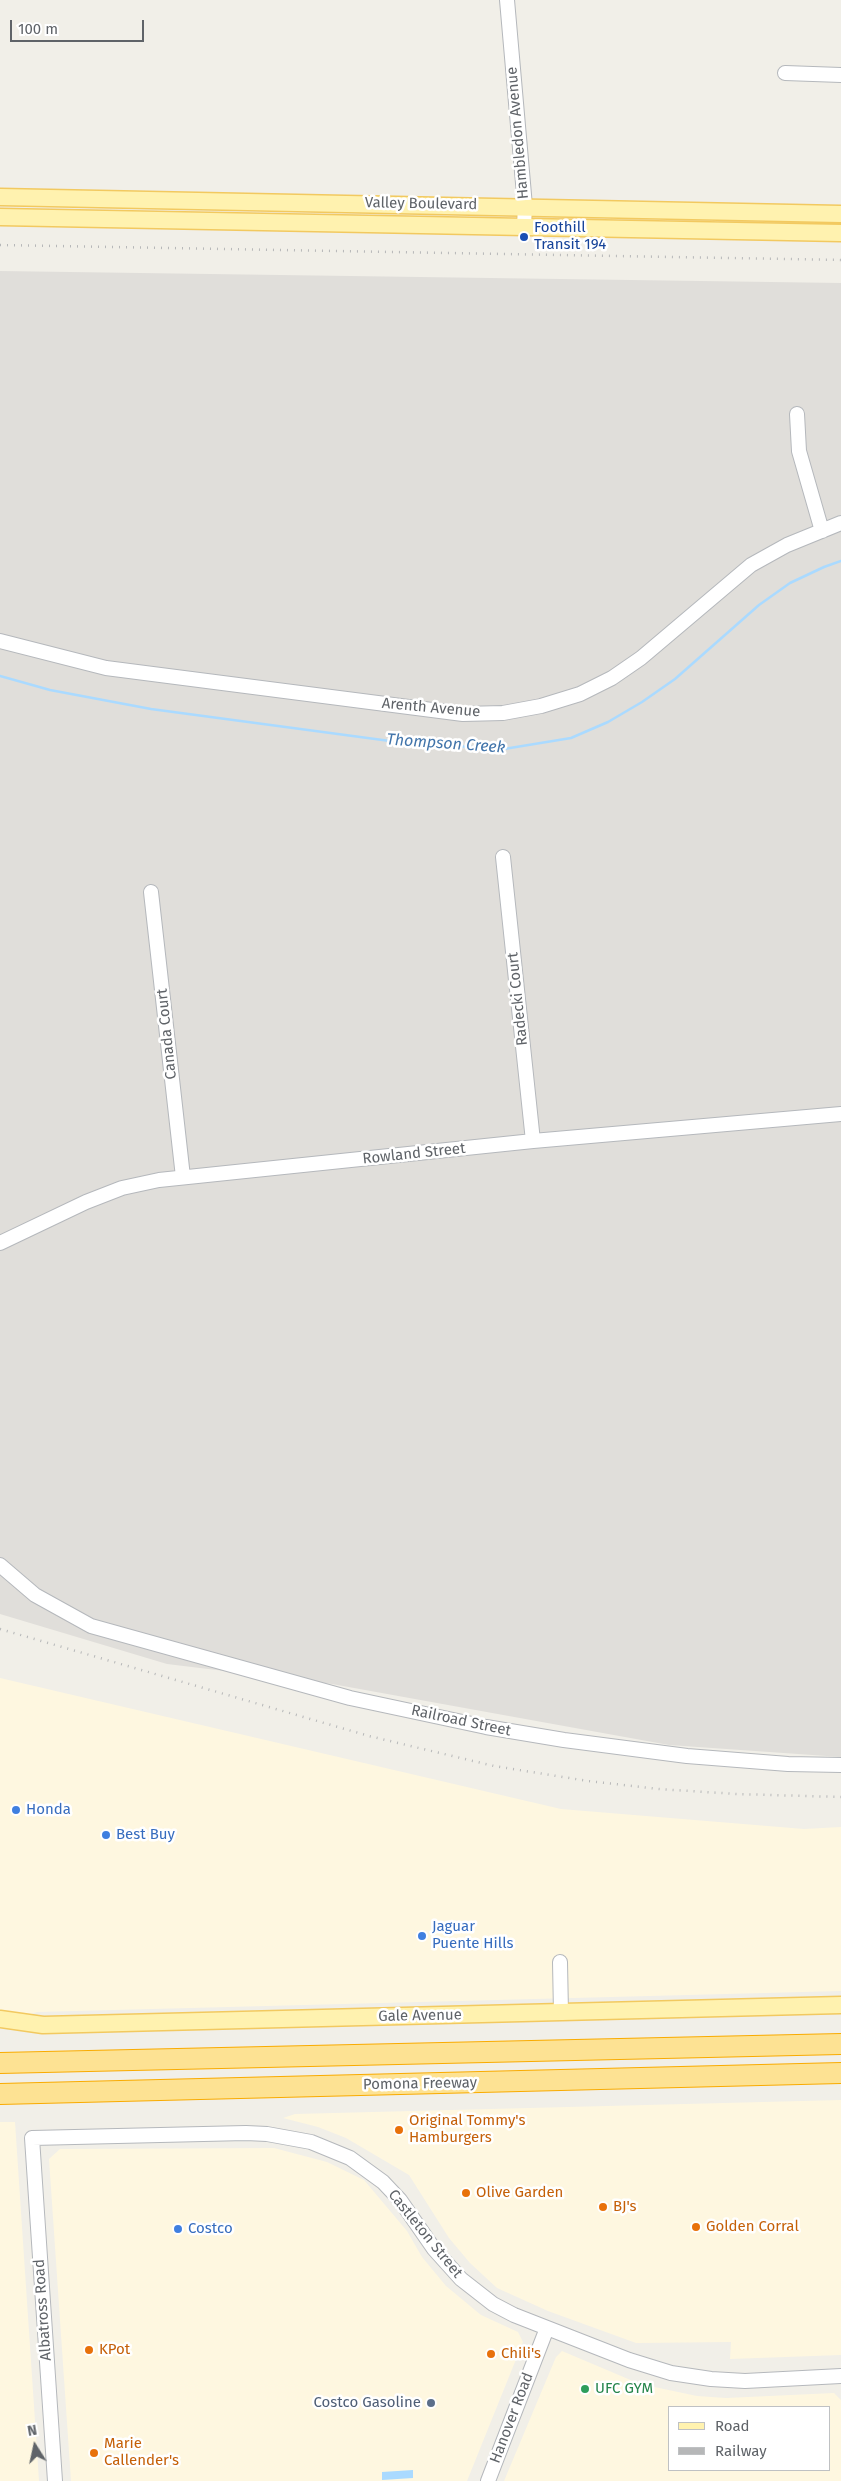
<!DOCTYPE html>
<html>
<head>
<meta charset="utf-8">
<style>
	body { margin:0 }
	#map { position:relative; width:841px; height:2481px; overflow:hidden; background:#f1efe8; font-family:"Fira Sans",sans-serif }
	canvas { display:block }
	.legend { position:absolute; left:668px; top:2406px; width:162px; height:65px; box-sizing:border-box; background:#fff; border:1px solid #bfc1c3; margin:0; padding:6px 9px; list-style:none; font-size:15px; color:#5f6368 }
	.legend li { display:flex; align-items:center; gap:10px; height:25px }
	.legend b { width:25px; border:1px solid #bfc1c3 }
	.north { position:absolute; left:10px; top:2421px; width:50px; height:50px; -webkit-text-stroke:4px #fff; paint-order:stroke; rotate:350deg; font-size:14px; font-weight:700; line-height:20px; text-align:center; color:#5f6368 }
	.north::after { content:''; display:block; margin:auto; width:18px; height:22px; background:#5f6368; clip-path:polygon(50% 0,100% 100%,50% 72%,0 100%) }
	.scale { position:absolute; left:10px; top:20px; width:134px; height:22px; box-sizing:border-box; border:2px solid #5f6368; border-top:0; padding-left:6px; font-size:15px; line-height:18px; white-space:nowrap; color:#5f6368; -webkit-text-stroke:4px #fff; paint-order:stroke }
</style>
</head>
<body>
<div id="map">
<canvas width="841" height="2481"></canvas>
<ul class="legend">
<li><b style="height:6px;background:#fff2af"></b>Road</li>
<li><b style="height:6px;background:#b6b7b8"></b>Railway</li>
</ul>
<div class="north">N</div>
<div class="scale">100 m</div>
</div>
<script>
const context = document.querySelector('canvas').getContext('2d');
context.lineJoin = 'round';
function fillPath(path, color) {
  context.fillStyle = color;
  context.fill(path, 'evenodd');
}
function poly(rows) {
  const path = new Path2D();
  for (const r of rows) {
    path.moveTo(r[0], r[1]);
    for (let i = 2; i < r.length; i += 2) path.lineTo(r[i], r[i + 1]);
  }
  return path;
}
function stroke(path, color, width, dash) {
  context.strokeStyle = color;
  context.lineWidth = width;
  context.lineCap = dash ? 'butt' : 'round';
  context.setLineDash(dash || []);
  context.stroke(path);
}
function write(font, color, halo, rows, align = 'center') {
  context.font = font + ' "Fira Sans",sans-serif';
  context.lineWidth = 5;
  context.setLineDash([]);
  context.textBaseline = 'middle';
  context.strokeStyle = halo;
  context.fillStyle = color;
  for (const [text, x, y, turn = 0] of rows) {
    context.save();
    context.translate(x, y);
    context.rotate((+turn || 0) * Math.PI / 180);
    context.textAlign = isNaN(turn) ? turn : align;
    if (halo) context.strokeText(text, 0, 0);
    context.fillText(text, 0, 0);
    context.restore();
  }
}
fillPath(poly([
	[0,1678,561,1809,804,1829,841,1827,841,1991,37,2012,0,2024],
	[841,2100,841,2355,730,2359,731,2342,636,2343,548,2311,497,2288,470,2263,449,2238,409,2175,346,2138,318,2127,283,2118,295,2114],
	[0,2122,15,2122,39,2481,0,2481],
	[274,2148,327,2162,364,2180,407,2231,422,2257,446,2286,481,2315,518,2332,523,2342,467,2481,71,2481,49,2159,60,2149],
	[562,2351,640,2384,697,2396,726,2398,834,2393,841,2400,841,2481,504,2481,556,2357],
	[670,2407,830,2407,830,2470,670,2470]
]), '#fef7e0');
fillPath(poly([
	[0,271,841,283,841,1757,669,1745,332,1684,167,1664,0,1614]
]), '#e0deda');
fillPath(poly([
	[413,2470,413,2478,382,2480,382,2472]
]), '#aadaff');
stroke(poly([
	[0,676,50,690,151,709,405,743,504,749,571,738,608,722,642,702,675,679,759,605,790,583,824,567,841,561]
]), '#aadaff', 2.5);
const minor = poly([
	[507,0,525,206,524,226],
	[785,73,841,75],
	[797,414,799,451,822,531],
	[0,641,106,668,463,714,503,713,541,706,580,694,612,678,641,658,751,565,787,545,841,523],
	[503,857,533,1141],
	[151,892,183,1177],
	[0,1243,86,1202,122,1188,159,1180,533,1141,841,1114],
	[0,1565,35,1595,91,1626,350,1698,486,1727,564,1740,687,1756,788,1764,841,1765],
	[560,1962,561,2013],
	[55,2481,32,2138,246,2133,267,2134,311,2142,350,2158,383,2182,400,2200,434,2249,461,2279,493,2304,514,2315,629,2360,671,2373,711,2379,745,2381,841,2376],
	[488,2481,547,2328]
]);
const major = poly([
	[0,197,841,214],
	[0,217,841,233],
	[0,2019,43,2025,841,2005]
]);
const highway = poly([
	[0,2063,841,2044],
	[0,2094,841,2073]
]);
stroke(minor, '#b5b8bc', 16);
stroke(major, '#f2c960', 19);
stroke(highway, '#f9ab00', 22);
stroke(minor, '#fff', 14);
stroke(major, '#fff2af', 16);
stroke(highway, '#fde293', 20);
stroke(poly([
	[0,245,841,260],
	[0,1629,369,1736,494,1766,588,1781,659,1789,736,1794,841,1797]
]), '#b6b7b8', 2.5, [1, 6]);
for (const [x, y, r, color] of [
	[524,237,5,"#1a4fb4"],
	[16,1810,5,"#3f7fe0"],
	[106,1835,5,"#3f7fe0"],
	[422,1936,5,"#3f7fe0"],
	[399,2130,5,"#e8710a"],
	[466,2193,5,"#e8710a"],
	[603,2207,5,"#e8710a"],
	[696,2227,5,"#e8710a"],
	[178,2229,5,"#3f7fe0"],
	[89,2350,5,"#e8710a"],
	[491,2354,5,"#e8710a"],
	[585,2389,5,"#2e9e5b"],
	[431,2403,5,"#5c6f8a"],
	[94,2453,5,"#e8710a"]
]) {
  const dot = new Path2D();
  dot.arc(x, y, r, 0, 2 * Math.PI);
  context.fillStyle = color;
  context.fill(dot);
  stroke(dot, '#fff', 2);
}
write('15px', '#5f6368', '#fff', [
	["Hambledon Avenue",518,133,-95],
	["Valley Boulevard",421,204,1],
	["Arenth Avenue",431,708,5],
	["Radecki Court",518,999,-96],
	["Canada Court",167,1034,-96],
	["Rowland Street",414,1154,-6],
	["Railroad Street",461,1721,12],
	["Gale Avenue",420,2016,-1],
	["Pomona Freeway",420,2084,-1],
	["Castleton Street",425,2234,51],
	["Albatross Road",43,2310,-94],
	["Hanover Road",512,2418,-69]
]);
write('15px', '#164399', '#fff', [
	["Foothill",534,228],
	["Transit 194",534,245]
], 'left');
write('15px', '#366cbe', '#fff', [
	["Honda",26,1810],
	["Best Buy",116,1835],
	["Jaguar",432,1927],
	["Puente Hills",432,1944],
	["Costco",188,2229]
], 'left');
write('15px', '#c56008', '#fff', [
	["Original Tommy's",409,2121],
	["Hamburgers",409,2138],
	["Olive Garden",476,2193],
	["BJ's",613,2207],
	["Golden Corral",706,2227],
	["KPot",99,2350],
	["Chili's",501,2354],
	["Marie",104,2444],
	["Callender's",104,2461]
], 'left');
write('15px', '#27864d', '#fff', [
	["UFC GYM",595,2389]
], 'left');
write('15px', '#4e5e75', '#fff', [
	["Costco Gasoline",421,2403]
], 'right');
write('italic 16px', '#4174aa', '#fff', [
	["Thompson Creek",446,744,4]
]);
</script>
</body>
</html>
